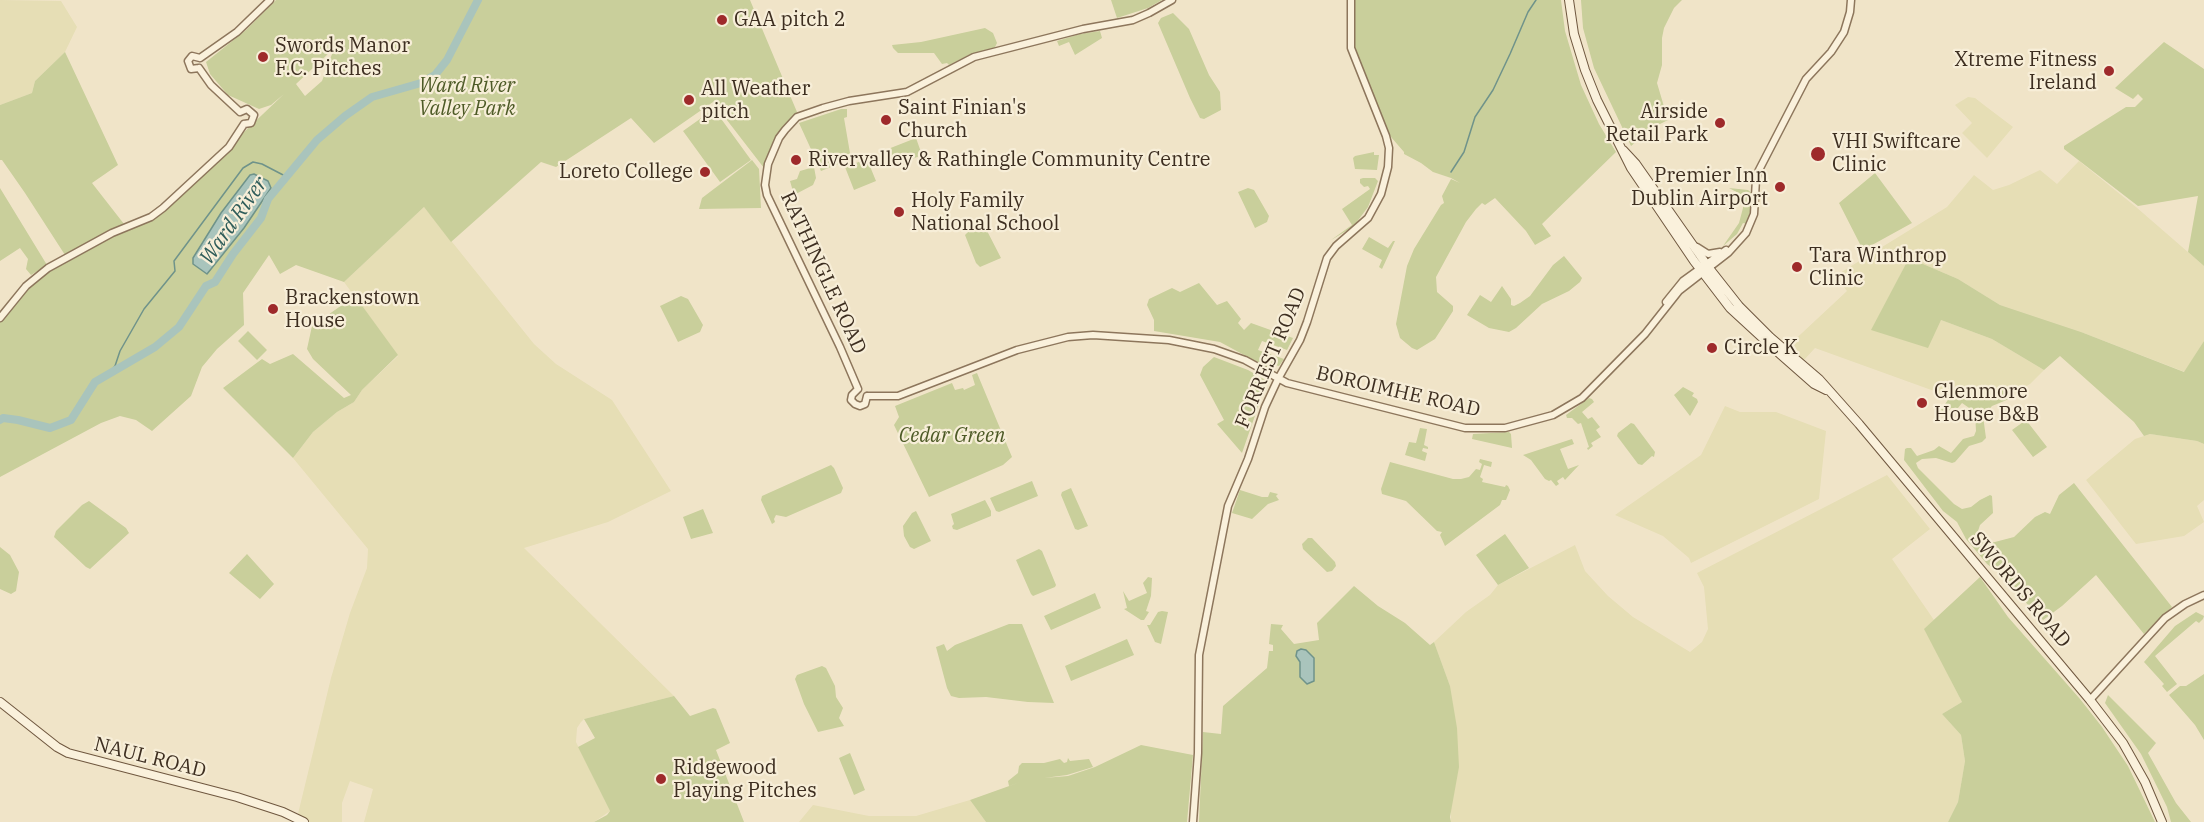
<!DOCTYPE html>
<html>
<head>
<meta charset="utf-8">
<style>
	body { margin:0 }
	canvas { display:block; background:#f0e4c8 }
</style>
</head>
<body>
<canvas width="2204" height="822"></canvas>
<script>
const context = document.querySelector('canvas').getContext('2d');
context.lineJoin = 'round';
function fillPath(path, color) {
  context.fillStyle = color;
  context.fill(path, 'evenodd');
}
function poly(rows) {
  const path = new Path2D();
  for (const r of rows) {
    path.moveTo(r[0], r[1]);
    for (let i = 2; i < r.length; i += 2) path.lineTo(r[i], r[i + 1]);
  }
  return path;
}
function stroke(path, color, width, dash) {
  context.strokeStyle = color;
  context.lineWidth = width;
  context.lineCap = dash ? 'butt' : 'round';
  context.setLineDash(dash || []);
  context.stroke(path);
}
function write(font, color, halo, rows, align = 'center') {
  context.font = font + ' "IBM Plex Serif",serif';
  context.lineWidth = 4.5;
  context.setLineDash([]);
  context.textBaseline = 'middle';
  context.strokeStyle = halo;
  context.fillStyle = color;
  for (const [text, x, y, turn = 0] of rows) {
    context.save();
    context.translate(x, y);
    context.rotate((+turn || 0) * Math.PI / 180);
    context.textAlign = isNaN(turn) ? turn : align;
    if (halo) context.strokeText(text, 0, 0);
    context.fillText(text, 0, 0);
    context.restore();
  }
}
fillPath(poly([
	[0,0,61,1,77,27,65,52,35,81,32,93,0,105],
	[1968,97,1975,98,1984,105,2013,127,1987,158,1962,133,1972,123,1955,105],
	[2079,161,2136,207,2204,266,2204,341,2185,372,2081,332,2000,305,1958,279,1909,258,1872,330,1941,320,1992,339,2044,370,2030,384,2013,394,1993,402,1984,409,1815,348,1804,360,1787,347,1847,291,1835,276,1947,207,1974,175,1993,190,2009,185,2040,170,2057,184],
	[424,207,534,344,556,364,612,400,671,491,608,522,524,548,674,696,584,719,581,722,577,728,576,742,610,811,594,822,364,822,373,789,350,781,342,803,342,822,304,822,297,818,331,678,350,613,367,568,368,549,293,458,313,432,337,412,354,402,362,390,398,356,344,282],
	[1725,406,1740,412,1776,412,1826,431,1819,499,1691,563,1689,558,1663,536,1615,515,1701,455],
	[2150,434,2197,441,2204,444,2204,500,2197,506,2204,522,2184,536,2136,544,2086,480,2135,439],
	[1887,475,1930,529,1892,559,1934,620,1925,629,1962,702,1942,714,1961,735,1965,761,1958,802,1948,822,1451,822,1450,686,1434,642,1466,612,1490,595,1498,585,1575,545,1585,571,1608,596,1633,617,1690,652,1702,642,1708,629,1704,587,1697,573],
	[970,800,986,822,799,822,813,805,869,816,916,816]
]), '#e6deb5');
fillPath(poly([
	[276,0,750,0,797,112,778,136,764,168,713,102,654,143,631,118,556,167,541,162,451,242,424,207,344,282,296,265,280,274,269,255,243,293,244,325,217,349,202,367,191,396,152,431,136,420,120,416,101,423,0,477,0,318,26,286,48,268,151,217,179,194,284,94,271,105,259,109,228,95,210,74,206,62,246,30],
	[330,52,332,54,322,81,305,96,296,84],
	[1111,0,1162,0,1148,8,1117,18],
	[1352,0,1561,0,1565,31,1581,85,1599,124,1616,152,1542,224,1551,236,1535,245,1526,231,1495,198,1485,205,1482,203,1476,209,1466,222,1436,277,1437,292,1453,306,1453,311,1435,339,1417,350,1412,348,1400,338,1396,324,1407,266,1414,249,1441,205,1444,203,1442,196,1451,179,1460,183,1451,178,1433,172,1421,163,1404,154,1404,152,1384,129,1351,48],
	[1581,0,1682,0,1674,8,1664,28,1662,38,1662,65,1657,83,1668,120,1654,127,1631,146,1594,68,1583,28],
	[1173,13,1189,29,1209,75,1220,92,1221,110,1204,119,1200,118,1190,98,1158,23,1161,18],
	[985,28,993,33,997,43,994,49,969,55,949,65,947,63,942,64,934,53,898,53,893,48,892,45,921,42],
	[1100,31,1102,38,1075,55,1069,42,1059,46,1057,41,1080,34],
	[2164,42,2204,69,2204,266,2188,252,2198,196,2138,206,2064,149,2064,146,2126,107,2135,107,2143,99,2138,94,2133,99,2115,88],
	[65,52,118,165,92,183,124,224,65,255,25,193,2,160,0,160,0,105,32,93,35,81],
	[714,109,751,160,720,182,683,131],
	[841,109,847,109,847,117,844,118,851,159,821,171,799,123],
	[916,138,922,155,895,166,888,149],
	[1374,152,1374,155,1379,155,1377,170,1355,169,1353,158,1355,156],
	[867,159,876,181,854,190,845,167],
	[752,160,759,169,761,208,699,209,702,198],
	[814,167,816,178,813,185,794,195,790,181,797,179,800,171],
	[1875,173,1912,223,1863,250,1839,203],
	[1363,178,1375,178,1378,181,1368,207,1353,227,1331,240,1352,225,1342,209,1370,189,1368,186,1364,187,1360,183,1360,179],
	[0,188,47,265,31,275,26,269,28,259,20,248,0,261],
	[1248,188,1254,190,1269,216,1267,222,1255,228,1238,192],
	[1729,188,1748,190,1753,194,1751,209,1747,224,1743,223,1737,234,1723,246,1739,223,1743,208,1744,196],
	[984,225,1001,258,980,267,976,263,965,235,969,231],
	[1369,237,1388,248,1393,241,1395,241,1382,269,1379,267,1382,260,1362,249],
	[1564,256,1582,278,1580,282,1569,291,1542,304,1516,328,1509,332,1489,328,1467,315,1480,295,1491,302,1502,286,1511,299,1511,305,1514,306,1520,303,1530,296,1553,265],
	[1909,258,1958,279,2000,305,2081,332,2184,372,2204,341,2204,444,2197,441,2150,434,2144,436,2134,422,2060,356,2044,370,1992,339,1941,320,1928,348,1871,330],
	[1199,283,1217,305,1227,301,1241,319,1238,323,1244,330,1251,323,1293,338,1287,350,1262,341,1258,350,1284,359,1279,366,1275,365,1272,370,1220,342,1154,331,1154,320,1147,305,1149,299,1172,288,1180,292],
	[355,296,398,355,362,390,354,402,337,412,313,432,293,458,223,388,262,359,270,364,293,354,344,398,351,395,313,359,307,349,312,326],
	[681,296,688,299,703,325,700,332,678,342,660,306],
	[248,331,267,350,257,360,238,341],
	[1214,357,1248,370,1267,381,1242,453,1217,424,1224,420,1200,375,1203,367],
	[977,373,1012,457,1003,465,929,497,894,425,899,417,895,406,952,383,955,390,963,388,964,390,975,385,972,375],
	[1683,387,1694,393,1692,396,1697,399,1698,402,1690,416,1674,395],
	[2005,389,2009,399,1992,406,1983,416,1986,438,1982,442,1969,446,1955,462,1952,463,1936,458,1922,459,1916,463,1918,468,1954,504,1962,509,1971,507,1980,500,1990,495,1992,496,1993,513,1980,525,1978,531,1984,542,1991,543,2014,537,2035,517,2045,512,2050,514,2059,495,2074,483,2172,607,2144,634,2096,575,2062,606,2043,620,2038,613,2035,615,2012,583,1987,564,1966,539,1957,522,1943,511,1904,460,1905,449,1907,448,1911,448,1917,456,1934,450,1939,446,1951,453,1963,439,1974,436,1976,431,1975,412,1962,403,1958,408,1951,408,1947,414,1941,410,1952,394,1982,400],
	[1589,398,1592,399,1594,402,1582,412,1588,419,1592,417,1600,427,1596,430,1601,437,1591,443,1593,446,1588,450,1587,448,1589,447,1581,423,1578,424,1572,418,1567,418,1566,415],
	[2026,420,2047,447,2033,457,2012,430],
	[1631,423,1634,424,1655,452,1654,457,1652,456,1642,465,1638,464,1617,436,1618,433],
	[1420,428,1427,429,1424,445,1428,447,1428,449,1423,448,1422,451,1427,453,1425,461,1405,455,1409,442,1416,443],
	[1509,432,1511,434,1512,448,1472,439,1473,434],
	[1572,439,1574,444,1560,449,1568,469,1579,465,1565,480,1563,477,1557,481,1559,484,1556,486,1551,480,1549,481,1545,479,1531,460,1523,455],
	[1480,459,1492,462,1491,467,1484,465,1480,477,1483,479,1482,482,1505,487,1506,485,1508,486,1510,490,1506,500,1502,500,1500,505,1445,546,1440,535,1442,532,1437,531,1406,501,1382,494,1381,489,1390,462,1453,479,1461,479,1469,477,1476,469,1480,470,1482,464,1479,462],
	[831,465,834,468,843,488,841,493,786,517,776,515,774,519,775,522,772,524,761,500,762,496],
	[1032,481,1038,496,999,512,996,511,990,498],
	[1071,488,1088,526,1078,530,1075,529,1061,495,1062,492],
	[1240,490,1262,497,1268,497,1270,492,1278,494,1276,496,1279,500,1268,504,1252,519,1232,513],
	[985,500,991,511,991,516,957,530,953,529,952,526,954,524,951,514],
	[89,501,126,528,129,533,90,569,86,567,54,537,56,531,82,505],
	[703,509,713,533,691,539,683,517],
	[916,511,931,541,914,549,910,547,904,536,903,526,912,513],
	[1505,534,1529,568,1498,585,1476,555],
	[1308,538,1312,538,1335,562,1336,566,1332,571,1327,572,1303,549,1302,544],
	[0,547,10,555,19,572,16,591,11,594,0,589],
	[1039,549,1042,551,1056,585,1055,587,1033,596,1031,594,1016,560],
	[247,554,274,584,260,599,229,573],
	[1148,577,1152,578,1151,596,1146,611,1149,612,1144,620,1141,620,1124,609,1127,608,1123,591,1129,601,1147,593,1143,583],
	[1980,577,2008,617,2080,699,2102,727,2128,766,2155,822,1948,822,1958,802,1965,761,1961,735,1942,714,1962,702,1924,629],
	[1354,586,1378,606,1405,623,1430,645,1434,642,1450,686,1457,728,1459,767,1450,817,1451,822,1199,822,1203,732,1221,734,1223,706,1267,668,1269,651,1273,651,1273,645,1269,644,1271,624,1283,625,1281,629,1294,644,1319,640,1317,623],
	[1095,593,1101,608,1051,630,1044,616],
	[1162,611,1168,612,1161,644,1155,642,1147,625,1150,625,1158,612],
	[2196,612,2204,616,2203,619,2199,623,2196,621,2155,656,2177,684,2167,692,2162,686,2164,684,2144,662,2175,626],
	[1009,624,1022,624,1054,703,1028,702,986,697,959,698,951,696,947,688,936,647,944,644,947,651,955,645],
	[1127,639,1134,655,1071,681,1065,666],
	[822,666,826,668,835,686,836,697,843,708,839,718,844,726,818,732,804,704,795,679,797,675],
	[2204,674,2204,740,2195,725,2169,695,2180,686,2186,686],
	[2108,695,2156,743,2148,753,2176,803,2191,822,2171,822,2167,807,2141,754,2105,703],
	[674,696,690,716,713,708,716,709,730,743,716,750,744,822,594,822,607,815,610,811,578,747,595,738,584,719],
	[1141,745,1193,755,1187,822,986,822,970,800,1026,780,1009,786,1008,781,1018,773,1019,766,1022,763,1044,763,1060,759,1064,763,1067,762,1068,758,1070,761,1089,759,1093,767,1067,775,1044,778,1068,776,1095,767],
	[850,753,865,790,854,795,839,758]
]), '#c9cf9b');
const water = poly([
	[254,174,268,181,271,188,244,228,207,274,193,264,193,258,221,213,250,175,254,174],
	[1301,649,1306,650,1314,658,1314,681,1307,684,1300,677,1300,662,1296,656,1297,651,1301,649]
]);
fillPath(water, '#a9c4bc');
stroke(water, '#6f938a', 1.5);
stroke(poly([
	[1451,172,1464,152,1475,117,1493,90,1510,54,1528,12,1536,0],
	[107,376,115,366,120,351,144,309,175,271,174,261,243,168,253,162,262,164,287,177]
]), '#6f938a', 1.5);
stroke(poly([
	[0,420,3,418,18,420,50,428,71,420,95,382,155,347,179,327,206,286,215,282,233,254,261,218,268,199,317,140,345,116,372,97,421,83,435,75,447,60,478,0]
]), '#a9c4bc', 8);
const tertiary = poly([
	[200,58,237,32,270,0],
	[199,68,211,85,240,112],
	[199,68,191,69,188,61,192,56,200,58],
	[240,112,247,109,254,115,251,123,244,124],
	[1697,247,1708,254,1720,252],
	[1666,302,1683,281,1726,250],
	[0,318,26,286,48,268,112,233,151,217,163,208,229,147,244,124],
	[858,389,840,347,767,195,765,185,768,164,779,138,785,130,797,117,823,108,849,101,907,92,974,57,1083,29,1133,20,1149,13,1172,0],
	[858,389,852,395,851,400,855,404,860,406,865,404,867,396],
	[867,396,898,396,1017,350,1068,337,1093,335,1169,340,1214,349,1245,360,1287,383,1465,428,1505,428,1553,415,1582,398,1645,334,1679,291,1728,253,1746,233,1754,214,1756,179,1759,170,1806,79,1831,52,1844,32,1850,12,1851,0],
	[2090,700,2165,618,2185,604,2204,595],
	[1193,822,1198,753,1199,655,1228,506,1248,459,1265,407,1278,379,1300,340,1307,322,1327,258,1336,246,1368,218,1381,194,1388,167,1389,148,1386,136,1351,48,1351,0]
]);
const secondary = poly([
	[1569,0,1574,34,1585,70,1597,100,1631,168,1694,261,1730,308,1780,354,1814,384,1826,390],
	[1623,150,1636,164,1709,268,1739,306,1770,337,1819,379,1859,424,2090,700,2123,743,2145,782,2162,822],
	[0,702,57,747,68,753,237,797,283,812,304,822]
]);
stroke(tertiary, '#8d765c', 9);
stroke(secondary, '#6f573f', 10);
stroke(tertiary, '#faf1dc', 6);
stroke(secondary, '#faf1dc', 8);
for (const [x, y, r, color] of [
	[722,20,6,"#9e2a2b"],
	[263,57,6,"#9e2a2b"],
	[2109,71,6,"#9e2a2b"],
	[689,100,6,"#9e2a2b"],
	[886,120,6,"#9e2a2b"],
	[1720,123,6,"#9e2a2b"],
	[1818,154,8,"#9e2a2b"],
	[796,160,6,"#9e2a2b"],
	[705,172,6,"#9e2a2b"],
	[1780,187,6,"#9e2a2b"],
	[899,212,6,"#9e2a2b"],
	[1797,267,6,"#9e2a2b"],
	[273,309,6,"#9e2a2b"],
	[1712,348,6,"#9e2a2b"],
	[1922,403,6,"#9e2a2b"],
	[661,779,6,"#9e2a2b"]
]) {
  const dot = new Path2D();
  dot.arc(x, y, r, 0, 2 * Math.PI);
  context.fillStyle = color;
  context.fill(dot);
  stroke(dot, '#f7eed8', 2);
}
write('20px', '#3d2e20', '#f7eed8', [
	["GAA pitch 2",734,20],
	["Swords Manor",275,46],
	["F.C. Pitches",275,69],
	["Xtreme Fitness",2097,60,"right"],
	["Ireland",2097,83,"right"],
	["All Weather",701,89],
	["pitch",701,112],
	["Saint Finian's",898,108],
	["Church",898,131],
	["Airside",1708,112,"right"],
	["Retail Park",1708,135,"right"],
	["VHI Swiftcare",1832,142],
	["Clinic",1832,165],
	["Rivervalley & Rathingle Community Centre",808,160],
	["Loreto College",693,172,"right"],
	["Premier Inn",1768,176,"right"],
	["Dublin Airport",1768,199,"right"],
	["Holy Family",911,201],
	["National School",911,224],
	["Tara Winthrop",1809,256],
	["Clinic",1809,279],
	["Brackenstown",285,298],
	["House",285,321],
	["Circle K",1724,348],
	["Glenmore",1934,392],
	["House B&B",1934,415],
	["Ridgewood",673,768],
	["Playing Pitches",673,791]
], 'left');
write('italic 20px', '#4d5a26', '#f7eed8', [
	["Ward River",467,86],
	["Valley Park",467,109],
	["Cedar Green",952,436]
]);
write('20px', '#3d2e20', '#f7eed8', [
	["RATHINGLE ROAD",823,273,65],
	["FORREST ROAD",1271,358,-67],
	["BOROIMHE ROAD",1398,392,13],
	["SWORDS ROAD",2020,590,50],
	["NAUL ROAD",150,758,14]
]);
write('italic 21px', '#2f5d5a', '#f7eed8', [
	["Ward River",234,221,-55]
]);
</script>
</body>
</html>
